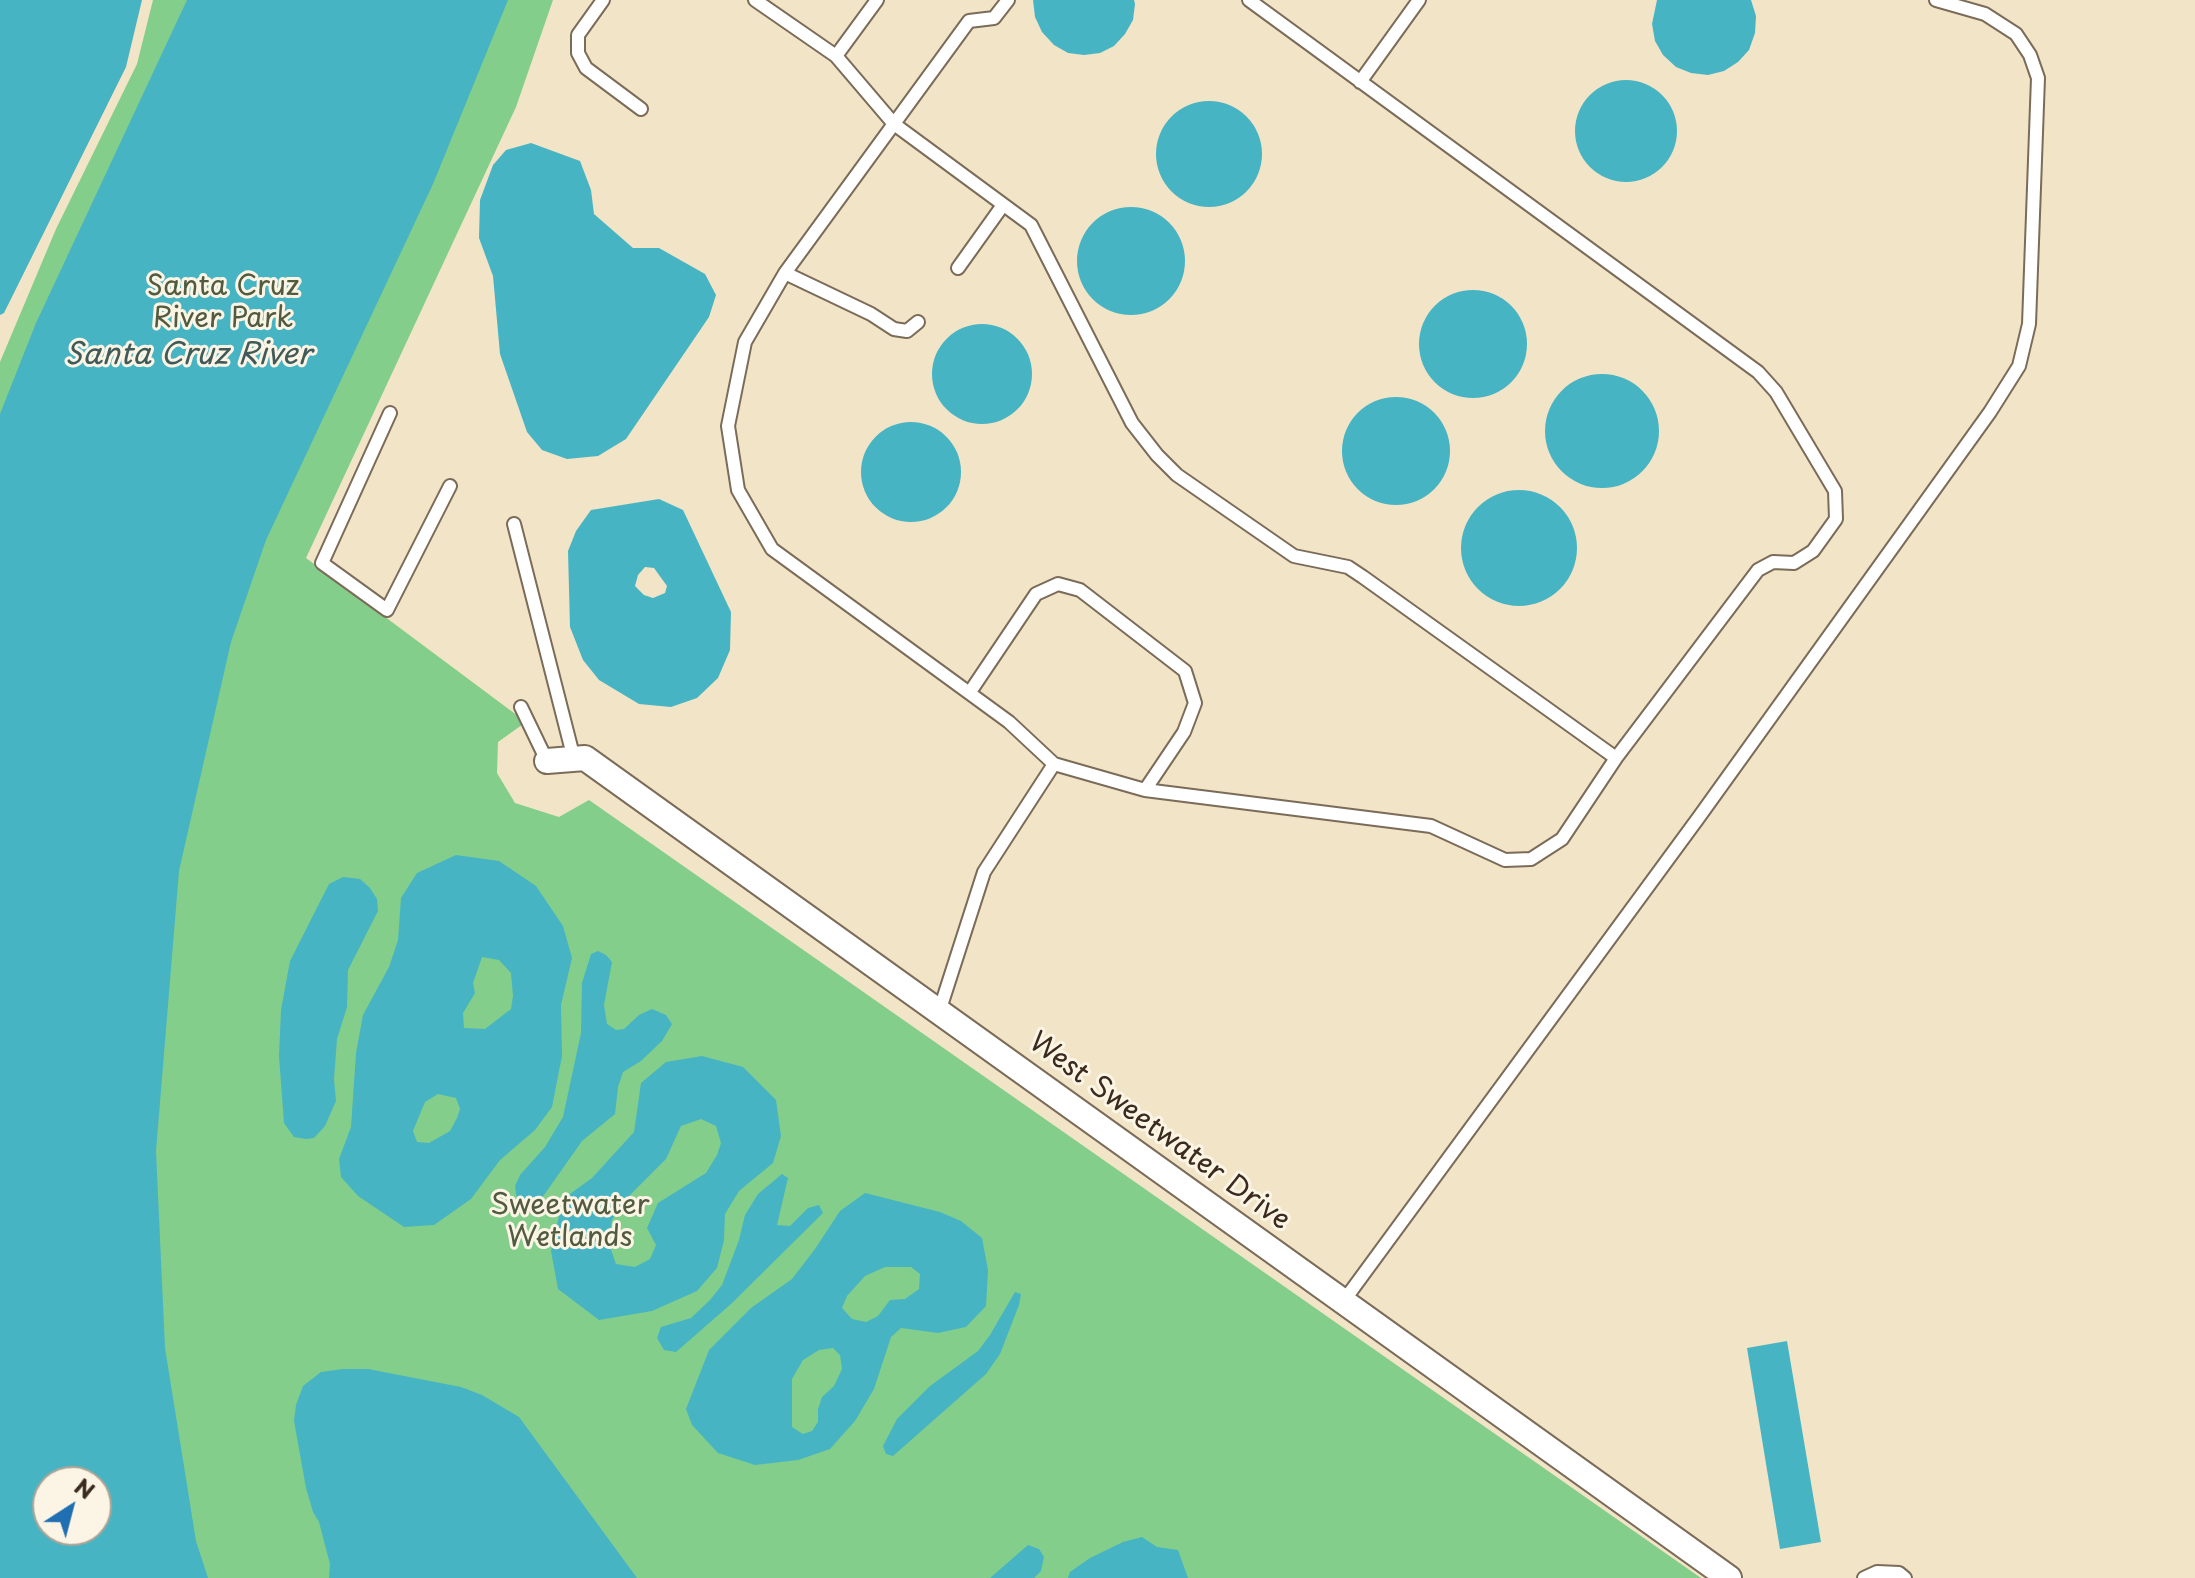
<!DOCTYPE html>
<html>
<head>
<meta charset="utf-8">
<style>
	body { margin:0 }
	#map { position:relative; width:2195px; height:1578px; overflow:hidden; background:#f2e4c6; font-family:"Playpen Sans",sans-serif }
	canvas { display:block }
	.north { position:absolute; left:32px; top:1466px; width:80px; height:80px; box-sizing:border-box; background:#fcf5e5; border:2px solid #afa495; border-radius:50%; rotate:36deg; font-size:22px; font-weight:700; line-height:32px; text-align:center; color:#3b2a1e }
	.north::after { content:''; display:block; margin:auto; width:28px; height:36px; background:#1f6fb2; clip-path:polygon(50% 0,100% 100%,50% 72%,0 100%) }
</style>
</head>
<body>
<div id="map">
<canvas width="2195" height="1578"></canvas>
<div class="north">N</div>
</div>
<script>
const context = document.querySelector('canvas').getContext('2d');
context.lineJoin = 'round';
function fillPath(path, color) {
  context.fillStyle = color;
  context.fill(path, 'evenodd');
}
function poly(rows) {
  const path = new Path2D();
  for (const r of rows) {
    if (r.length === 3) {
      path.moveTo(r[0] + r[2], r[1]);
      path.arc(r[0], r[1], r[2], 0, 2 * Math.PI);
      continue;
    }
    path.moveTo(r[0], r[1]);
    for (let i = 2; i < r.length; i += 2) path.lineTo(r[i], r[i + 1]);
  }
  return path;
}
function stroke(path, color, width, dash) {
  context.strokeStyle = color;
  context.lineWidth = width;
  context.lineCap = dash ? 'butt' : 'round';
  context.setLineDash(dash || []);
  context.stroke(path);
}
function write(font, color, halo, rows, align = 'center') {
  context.font = font + ' "Playpen Sans",sans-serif';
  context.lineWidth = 6;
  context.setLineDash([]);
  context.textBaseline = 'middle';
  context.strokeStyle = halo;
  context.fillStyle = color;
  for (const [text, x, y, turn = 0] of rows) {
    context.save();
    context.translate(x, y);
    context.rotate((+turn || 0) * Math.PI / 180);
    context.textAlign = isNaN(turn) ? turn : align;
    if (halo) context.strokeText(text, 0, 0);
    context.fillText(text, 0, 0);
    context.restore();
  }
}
fillPath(poly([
	[153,0,553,0,516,107,306,558,526,722,498,742,497,773,515,803,559,817,589,800,1701,1578,0,1578,0,362,56,229,137,64],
	[48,1482,96,1482,96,1530,48,1530]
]), '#83ce8b');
fillPath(poly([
	[0,0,142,0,126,67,4,313,0,315],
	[187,0,508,0,433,184,266,540,231,642,179,871,156,1151,165,1348,196,1541,208,1578,0,1578,0,414,36,323],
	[96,1482,96,1530,48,1530,48,1482],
	[1033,0,1134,0,1135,4,1133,20,1125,34,1114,46,1100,53,1084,55,1068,53,1054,45,1042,32,1035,17],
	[1657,0,1751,0,1756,16,1755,33,1749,50,1738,62,1724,71,1708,75,1691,73,1676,67,1663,55,1655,41,1652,24],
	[1626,131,51],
	[1209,154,53],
	[531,143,580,161,591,190,594,214,633,248,659,248,705,274,716,295,709,317,626,439,598,456,567,459,542,450,527,432,500,354,493,276,479,238,480,200,493,165,506,150],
	[1131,261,54],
	[1473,344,54],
	[982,374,50],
	[1602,431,57],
	[1396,451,54],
	[911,472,50],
	[1519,548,58],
	[659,499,683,510,731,612,730,650,718,678,697,698,671,707,639,704,599,680,583,660,570,627,568,551,576,531,591,510],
	[645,567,654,568,667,586,665,593,653,598,644,595,635,586,638,575],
	[456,855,499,861,536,886,563,926,572,958,561,1005,562,1056,552,1107,535,1130,500,1160,471,1199,434,1225,404,1227,358,1196,341,1177,339,1159,351,1127,356,1053,363,1015,389,967,398,940,401,898,417,873],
	[482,957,499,960,511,973,513,996,511,1009,485,1029,464,1028,463,1013,475,993,473,983],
	[438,1094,456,1098,460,1109,457,1118,450,1131,429,1143,417,1142,413,1131,425,1102],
	[343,877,360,879,370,888,377,899,378,911,348,970,347,1007,337,1039,334,1079,336,1101,325,1126,314,1138,306,1139,294,1137,284,1123,279,1056,281,1010,290,961,329,884],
	[598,951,606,955,612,962,604,1005,607,1024,616,1030,624,1029,639,1015,652,1009,666,1015,672,1024,662,1041,641,1061,623,1072,618,1087,615,1114,582,1141,544,1195,534,1204,525,1205,517,1199,515,1186,520,1175,545,1147,563,1117,581,1033,582,983,591,954],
	[702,1056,743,1067,776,1100,781,1136,773,1163,739,1191,725,1214,724,1240,717,1268,697,1291,652,1311,599,1320,558,1289,551,1251,563,1199,592,1178,634,1132,641,1083,666,1062],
	[701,1119,716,1126,721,1143,717,1155,706,1173,658,1203,647,1228,656,1245,650,1259,635,1267,616,1264,608,1241,612,1220,625,1200,666,1159,681,1126],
	[782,1174,788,1178,777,1225,790,1226,808,1208,819,1205,823,1213,731,1304,676,1352,664,1350,657,1338,661,1327,691,1318,710,1300,722,1285,739,1240,745,1215,758,1194],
	[865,1193,940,1212,961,1221,982,1238,988,1270,986,1306,966,1327,938,1333,901,1328,891,1337,874,1389,855,1421,830,1449,798,1460,755,1465,718,1453,692,1425,686,1409,709,1350,751,1308,792,1279,815,1249,840,1211],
	[885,1267,911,1267,920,1274,919,1289,905,1299,890,1300,878,1316,866,1322,852,1319,842,1308,847,1296,865,1276],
	[833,1348,840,1355,842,1369,834,1386,822,1397,818,1409,818,1422,812,1431,803,1434,792,1427,792,1379,803,1360,819,1350],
	[1015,1292,1021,1294,1019,1305,1000,1354,986,1374,893,1456,886,1454,883,1446,897,1419,930,1386,978,1351,990,1335],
	[1787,1341,1821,1542,1780,1549,1747,1348],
	[343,1369,368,1369,461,1387,482,1395,519,1417,637,1578,329,1578,330,1564,319,1522,313,1512,306,1488,294,1421,296,1405,303,1386,321,1372],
	[1142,1537,1157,1547,1178,1550,1188,1578,1068,1578,1070,1572,1090,1558,1123,1542],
	[1028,1545,1039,1549,1044,1557,1041,1571,1034,1578,990,1578]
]), '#47b4c4');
const service = poly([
	[603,0,578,35,578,53,586,68,641,109],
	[755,0,836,56,894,124,1031,225,1132,423,1157,455,1177,475,1294,556,1348,567,1363,577,1616,758],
	[1008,0,994,18,969,21,785,273,745,342,728,426,738,490,772,549,1009,722,1054,764,1145,790,1431,826,1505,860,1531,859,1562,839,1616,758,1758,570,1773,562,1794,563,1813,551,1836,519,1835,491,1776,392,1758,372,1249,0],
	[836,56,877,0],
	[1360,82,1419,0],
	[958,268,1003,205],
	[785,273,871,314,894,329,907,331,918,322],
	[390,413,322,563,387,610,450,486],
	[514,524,574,759],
	[970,692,1036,594,1058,584,1080,590,1185,671,1195,703,1184,732,1145,790],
	[521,707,547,761],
	[939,1012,984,872,1054,764],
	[1343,1302,1699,817,1990,412,2019,366,2029,324,2038,78,2030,55,2016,34,1985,14,1936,0],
	[1864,1578,1877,1572,1899,1573,1905,1578]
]);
const minor = poly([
	[547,761,585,758,1729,1578]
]);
stroke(service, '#7b6b59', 16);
stroke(minor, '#7b6b59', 28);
stroke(service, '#fff', 12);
stroke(minor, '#fff', 24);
write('28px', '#515b3f', '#fcf5e5', [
	["Santa Cruz",223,287],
	["River Park",223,319],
	["Sweetwater",570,1206],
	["Wetlands",570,1238]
]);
write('28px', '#3b2a1e', '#fcf5e5', [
	["West Sweetwater Drive",1159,1132,36]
]);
write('italic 30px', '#3f5a58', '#fcf5e5', [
	["Santa Cruz River",188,356]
]);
</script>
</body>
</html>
